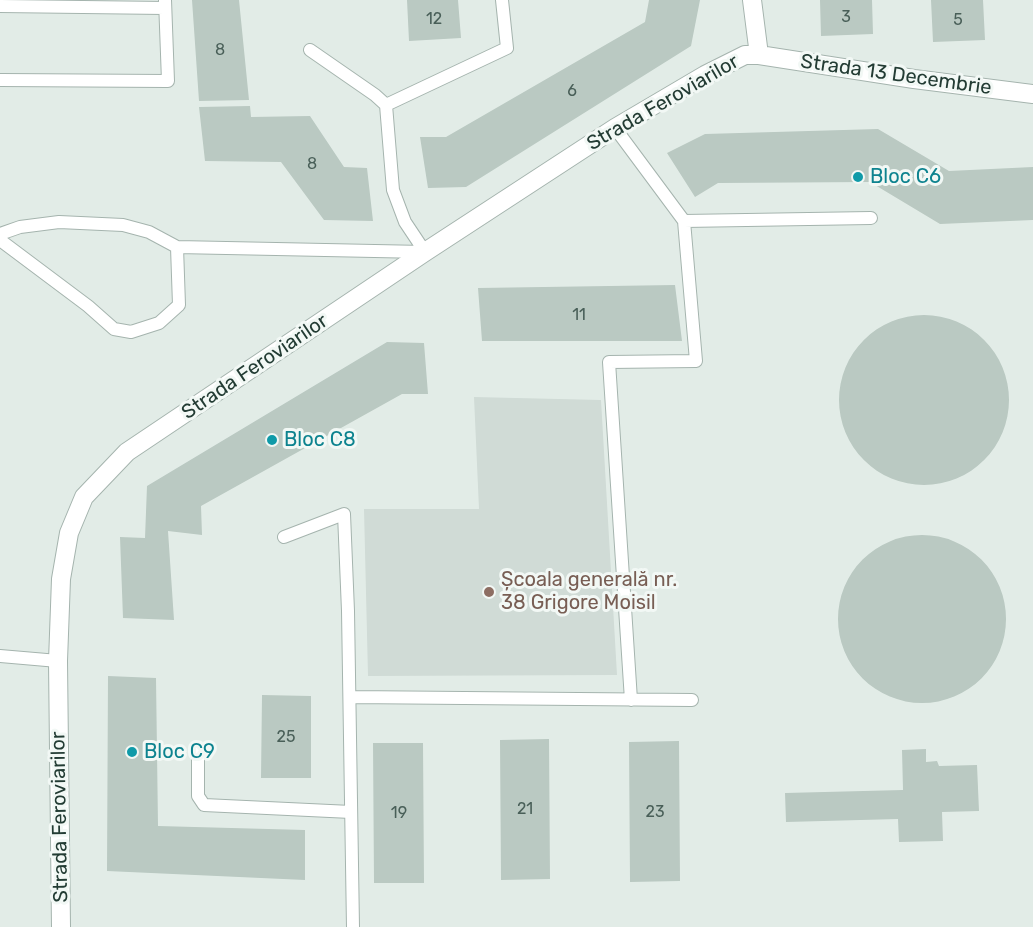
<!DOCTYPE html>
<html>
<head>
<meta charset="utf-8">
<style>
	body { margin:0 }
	canvas { display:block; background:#e2ece7 }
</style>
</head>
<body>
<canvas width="1033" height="927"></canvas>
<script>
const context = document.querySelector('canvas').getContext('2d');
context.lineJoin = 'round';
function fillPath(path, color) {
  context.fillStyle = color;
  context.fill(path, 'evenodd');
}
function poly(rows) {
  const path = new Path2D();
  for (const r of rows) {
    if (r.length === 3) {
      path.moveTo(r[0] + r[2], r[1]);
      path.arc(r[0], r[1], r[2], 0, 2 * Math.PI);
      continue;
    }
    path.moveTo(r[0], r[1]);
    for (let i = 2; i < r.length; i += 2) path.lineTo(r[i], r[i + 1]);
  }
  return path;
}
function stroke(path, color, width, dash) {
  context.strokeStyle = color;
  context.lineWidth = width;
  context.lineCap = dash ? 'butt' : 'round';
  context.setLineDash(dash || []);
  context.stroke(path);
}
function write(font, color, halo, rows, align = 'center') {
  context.font = font + ' Rubik,sans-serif';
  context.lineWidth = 6;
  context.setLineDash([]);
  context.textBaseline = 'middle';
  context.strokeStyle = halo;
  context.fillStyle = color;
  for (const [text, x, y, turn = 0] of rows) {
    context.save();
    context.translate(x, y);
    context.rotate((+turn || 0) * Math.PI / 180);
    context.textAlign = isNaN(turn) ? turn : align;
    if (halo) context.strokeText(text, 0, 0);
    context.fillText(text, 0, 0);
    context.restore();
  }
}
fillPath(poly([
	[474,397,601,400,617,675,368,676,364,509,479,509]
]), '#d0dbd6');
fillPath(poly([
	[192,0,239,0,249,100,199,101],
	[407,0,458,0,461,38,409,41],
	[649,0,700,0,691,46,466,187,428,188,420,137,446,137,645,22],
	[820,0,872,0,873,34,821,36],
	[931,0,983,0,985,40,933,42],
	[250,106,251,117,310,116,344,167,367,168,373,221,324,220,281,162,205,161,199,107],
	[878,129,949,171,1033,167,1033,220,940,224,870,182,718,183,695,197,667,153,705,134],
	[675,285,682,341,482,341,478,288],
	[924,400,85],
	[387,342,424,343,428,394,402,394,201,506,202,535,168,531,174,620,123,618,120,537,145,538,147,486],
	[922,619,84],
	[108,676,156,678,158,826,305,830,305,880,107,871],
	[262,695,311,696,311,778,261,778],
	[549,739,550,879,501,880,500,740],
	[679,741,680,881,630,882,629,742],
	[373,743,423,743,424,883,374,883],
	[926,749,926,762,937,761,939,766,977,765,979,811,942,812,943,841,899,842,898,819,786,822,785,793,903,790,902,750]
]), '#bac9c2');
const lane = poly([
	[0,6,165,8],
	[310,50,375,95,386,105,393,190,405,222,425,252],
	[0,80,168,81,165,0],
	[386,105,507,48,502,0],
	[615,128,684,221,696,361,609,362,631,700],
	[684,221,871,218],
	[0,234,20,227,59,222,123,225,149,232,177,247,424,252],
	[0,240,88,306,114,329,131,332,159,323,179,305,177,247],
	[284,537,344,514,348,611,353,927],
	[0,656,58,661],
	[350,697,692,700],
	[198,752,198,796,204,805,351,812]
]);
const street = poly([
	[759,55,914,79,1033,94],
	[61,927,58,661,61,579,69,533,84,497,127,452,425,252,615,128,705,75,745,55,759,55,752,0]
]);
stroke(lane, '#a5b4ae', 14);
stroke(street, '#a5b4ae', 20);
stroke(lane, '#fff', 12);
stroke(street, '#fff', 18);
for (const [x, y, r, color] of [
	[858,177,6,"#0f9aa8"],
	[272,440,6,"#0f9aa8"],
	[489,592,6,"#8d6e63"],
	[132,752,6,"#0f9aa8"]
]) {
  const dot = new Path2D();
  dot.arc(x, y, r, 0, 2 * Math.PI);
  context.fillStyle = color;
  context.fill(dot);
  stroke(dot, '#f2f8f5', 2);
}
write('16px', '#495f58', null, [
	["3",846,17],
	["12",434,19],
	["5",958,20],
	["8",220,50],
	["6",572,91],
	["8",312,164],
	["11",579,315],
	["25",286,737],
	["21",525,809],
	["23",655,812],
	["19",399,813]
]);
write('20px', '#233c34', '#f2f8f5', [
	["Strada 13 Decembrie",896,75,8],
	["Strada Feroviarilor",663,103,-30],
	["Strada Feroviarilor",255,367,-34],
	["Strada Feroviarilor",60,817,-91]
]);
write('20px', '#0d838f', '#f2f8f5', [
	["Bloc C6",870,177],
	["Bloc C8",284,440],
	["Bloc C9",144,752]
], 'left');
write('20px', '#785e54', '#f2f8f5', [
	["Școala generală nr.",501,580],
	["38 Grigore Moisil",501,603]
], 'left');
</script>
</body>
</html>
